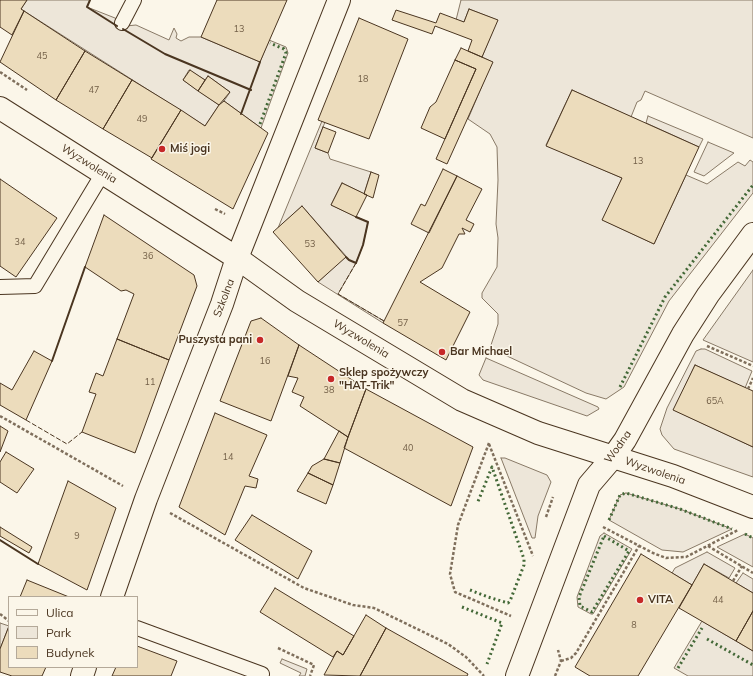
<!DOCTYPE html>
<html>
<head>
<meta charset="utf-8">
<style>
	body { margin:0 }
	#map { position:relative; width:753px; height:676px; overflow:hidden; background:#fbf6e9; font-family:Mulish,sans-serif }
	canvas { display:block }
	.legend { position:absolute; left:8px; top:596px; width:130px; height:72px; box-sizing:border-box; background:#fbf6e9; border:1px solid #b4a999; margin:0; padding:5px 7px; list-style:none; font-size:12px; color:#4a3520 }
	.legend li { display:flex; align-items:center; gap:8px; height:20px }
	.legend b { width:20px; border:1px solid #b4a999 }
</style>
</head>
<body>
<div id="map">
<canvas width="753" height="676"></canvas>
<ul class="legend">
<li><b style="height:5px;background:#fbf6e9"></b>Ulica</li>
<li><b style="height:11px;background:#ede6d9"></b>Park</li>
<li><b style="height:11px;background:#ecdcbc"></b>Budynek</li>
</ul>
</div>
<script>
const context = document.querySelector('canvas').getContext('2d');
context.lineJoin = 'round';
function fillPath(path, color) {
  context.fillStyle = color;
  context.fill(path, 'evenodd');
}
function poly(rows) {
  const path = new Path2D();
  for (const r of rows) {
    path.moveTo(r[0], r[1]);
    for (let i = 2; i < r.length; i += 2) path.lineTo(r[i], r[i + 1]);
  }
  return path;
}
function stroke(path, color, width, dash) {
  context.strokeStyle = color;
  context.lineWidth = width;
  context.lineCap = dash ? 'butt' : 'round';
  context.setLineDash(dash || []);
  context.stroke(path);
}
function write(font, color, halo, rows, align = 'center') {
  context.font = font + ' Mulish,sans-serif';
  context.lineWidth = 3;
  context.setLineDash([]);
  context.textBaseline = 'middle';
  context.strokeStyle = halo;
  context.fillStyle = color;
  for (const [text, x, y, turn = 0] of rows) {
    context.save();
    context.translate(x, y);
    context.rotate((+turn || 0) * Math.PI / 180);
    context.textAlign = isNaN(turn) ? turn : align;
    if (halo) context.strokeText(text, 0, 0);
    context.fillText(text, 0, 0);
    context.restore();
  }
}
const green = poly([
	[27,0,90,0,87,7,115,18,126,26,136,25,169,40,174,28,177,34,176,38,181,41,189,37,201,37,260,62,269,40,286,47,288,53,261,128,224,101,230,92,208,76,205,80,189,70,183,80,219,105,205,126,24,11,21,9,27,0],
	[461,0,753,0,753,138,645,91,641,100,637,102,631,117,572,90,546,145,622,178,603,220,654,244,686,175,707,184,738,162,745,166,750,160,753,162,753,193,669,301,624,387,606,399,586,393,490,348,498,324,498,314,482,298,482,293,497,267,498,238,496,224,498,180,497,147,490,134,468,119,492,62,482,57,497,20,469,9,464,22,456,20,461,0],
	[648,116,703,139,699,147,646,123,648,116],
	[322,121,325,122,315,148,328,153,330,159,371,172,364,194,342,183,331,205,368,222,363,245,356,263,338,294,384,321,383,323,318,282,346,256,302,206,278,228,322,121],
	[708,142,734,153,704,176,694,172,708,142],
	[753,270,753,362,703,340,753,270],
	[701,349,705,349,752,371,745,388,695,365,674,410,753,447,753,477,674,449,662,435,660,429,667,408,696,351,701,349],
	[486,358,598,407,599,409,587,416,483,380,479,375,486,358],
	[501,458,505,458,547,475,551,482,538,516,535,538,532,538,501,458],
	[626,493,680,509,732,529,683,552,662,550,609,520,620,495,626,493],
	[604,533,632,549,593,614,591,614,578,607,577,597,600,536,604,533],
	[745,534,753,538,753,567,717,547,745,534],
	[707,552,735,568,729,578,704,564,692,585,672,573,675,568,707,552],
	[743,573,753,579,753,593,736,583,743,573],
	[702,621,753,651,753,676,688,676,674,668,702,621],
	[0,623,9,626,0,649,0,623],
	[282,659,307,669,305,676,299,676,301,673,280,663,282,659]
]);
fillPath(green, '#ede6d9');
stroke(green, '#887966', 1);
const building = poly([
	[0,0,27,0,21,9,24,11,12,35,0,27,0,0],
	[217,0,287,0,260,62,201,37,217,0],
	[469,9,498,20,482,57,468,51,472,40,435,26,432,34,392,20,396,10,436,23,440,13,464,22,469,9],
	[24,11,85,51,56,100,0,62,24,11],
	[359,18,408,39,369,139,318,120,359,18],
	[461,48,493,62,447,164,436,159,476,69,455,60,461,48],
	[85,51,132,80,103,129,56,100,85,51],
	[455,60,476,69,445,139,421,128,430,107,436,102,455,60],
	[190,70,205,80,198,91,183,80,190,70],
	[208,76,230,92,219,105,198,91,208,76],
	[132,80,181,110,152,158,103,129,132,80],
	[572,90,699,147,654,244,602,220,622,178,546,146,572,90],
	[224,101,268,133,233,209,151,159,181,110,205,126,219,105,224,101],
	[323,127,336,132,328,153,315,148,323,127],
	[443,169,457,176,429,233,411,224,421,204,425,206,443,169],
	[371,172,379,175,373,198,364,194,371,172],
	[457,176,482,189,466,220,474,224,470,232,462,228,465,234,459,234,442,268,420,282,470,312,446,360,383,323,457,176],
	[0,179,57,218,16,277,0,266,0,179],
	[342,183,367,195,356,217,331,205,342,183],
	[302,206,346,257,318,282,273,232,302,206],
	[104,215,194,275,197,286,169,360,117,339,134,294,126,290,121,291,85,267,104,215],
	[261,318,299,345,271,421,220,401,251,321,261,318],
	[117,339,169,360,135,453,82,432,96,394,89,392,96,373,103,376,117,339],
	[299,345,366,389,348,437,300,406,304,397,292,392,298,378,288,376,299,345],
	[34,351,52,361,26,420,0,405,0,383,12,390,34,351],
	[695,365,753,391,753,447,673,410,695,365],
	[366,389,473,447,451,506,344,448,366,389],
	[215,413,267,435,249,476,258,479,256,488,245,486,225,535,179,507,215,413],
	[0,426,8,431,0,452,0,426],
	[339,431,348,437,340,463,324,459,339,431],
	[6,452,34,469,17,493,0,482,0,462,6,452],
	[324,459,340,463,333,485,308,473,312,466,324,459],
	[308,473,333,485,326,504,297,491,308,473],
	[68,481,116,508,87,590,38,564,68,481],
	[252,515,312,551,298,579,235,540,252,515],
	[0,527,32,547,29,553,0,536,0,527],
	[641,554,692,585,638,676,590,676,575,667,641,554],
	[704,564,753,593,753,611,736,641,679,608,704,564],
	[27,580,69,597,20,597,27,580],
	[275,588,354,636,343,655,337,651,333,657,260,612,275,588],
	[753,611,753,651,736,641,753,611],
	[366,615,386,628,360,676,324,675,337,651,343,655,366,615],
	[9,626,9,667,46,667,42,676,12,676,0,672,0,649,9,626],
	[386,628,468,674,467,676,360,676,386,628],
	[137,646,177,661,171,676,112,676,116,667,137,667,137,646]
]);
fillPath(building, '#ecdcbc');
stroke(building, '#4a3520', 1);
const service = poly([
	[122,23,134,0],
	[0,287,35,286,103,173],
	[137,628,262,674,261,676]
]);
const minor = poly([
	[112,597,146,499,222,304,237,258,339,0],
	[82,676,85,667],
	[517,676,589,485,613,457,625,440,683,334,708,295,753,234]
]);
const tertiary = poly([
	[0,108,237,258,297,301,462,400,538,433,673,476,753,507]
]);
stroke(service, '#4a3520', 16);
stroke(minor, '#4a3520', 24);
stroke(tertiary, '#4a3520', 24);
stroke(poly([
	[0,72,27,90],
	[215,209,225,214],
	[707,346,753,366],
	[748,389,753,378],
	[0,416,123,486],
	[489,443,458,525,450,574,455,592,511,616],
	[489,444,533,556],
	[170,513,304,588,353,605,374,608,448,644,466,657,484,676],
	[546,517,553,497],
	[603,527,653,553,666,558,686,557,738,530],
	[708,546,753,573],
	[733,581,742,566],
	[0,614,9,621],
	[278,648,314,665,310,676],
	[561,661,571,658,576,653,639,546],
	[555,676,561,661,558,650]
]), '#7f6f5c', 2.5, [3, 2]);
stroke(service, '#fbf6e9', 14);
stroke(minor, '#fbf6e9', 22);
stroke(tertiary, '#fbf6e9', 22);
stroke(poly([
	[260,124,286,53,284,49,270,43],
	[620,387,665,297,753,185],
	[609,520,620,495,626,493,680,509,732,529],
	[745,534,753,538],
	[604,536,629,551,592,612,580,606,579,597,604,536],
	[470,590,488,597,508,603,510,601,524,565,524,559,492,467,477,504],
	[462,607,502,623,487,664],
	[707,639,753,665],
	[678,668,702,628]
]), '#436837', 3, [2, 3]);
stroke(poly([
	[356,263,338,294,384,321],
	[26,420,67,444,82,432]
]), '#4a3520', 1, [5, 2]);
stroke(poly([
	[90,0,87,7,117,26],
	[123,29,165,54,251,90],
	[241,114,260,62],
	[346,257,349,260,356,263,363,245,368,222,356,217],
	[52,361,85,267],
	[0,540,38,564]
]), '#4a3520', 2);
for (const [x, y, r, color] of [
	[162,149,4,"#c62828"],
	[260,340,4,"#c62828"],
	[442,352,4,"#c62828"],
	[331,379,4,"#c62828"],
	[640,600,4,"#c62828"]
]) {
  const dot = new Path2D();
  dot.arc(x, y, r, 0, 2 * Math.PI);
  context.fillStyle = color;
  context.fill(dot);
  stroke(dot, '#fbf6e9', 1.5);
}
write('9px', '#725f47', null, [
	["13",239,29],
	["45",42,56],
	["18",363,79],
	["47",94,90],
	["49",142,119],
	["13",638,161],
	["34",20,242],
	["53",310,244],
	["36",148,256],
	["57",403,323],
	["16",265,361],
	["11",150,382],
	["38",329,390],
	["65A",715,401],
	["40",408,448],
	["14",228,457],
	["9",77,536],
	["44",718,600],
	["8",634,625]
]);
write('bold 11px', '#4a3520', '#fbf6e9', [
	["Miś jogi",170,149],
	["Puszysta pani",252,340,"right"],
	["Bar Michael",450,352],
	["Sklep spożywczy",339,373],
	["\"HAT-Trik\"",339,386],
	["VITA",648,600]
], 'left');
write('11px', '#4a3520', '#fbf6e9', [
	["Wyzwolenia",89,164,32],
	["Szkolna",224,298,-69],
	["Wyzwolenia",361,339,31],
	["Wodna",618,447,-54],
	["Wyzwolenia",655,471,19]
]);
</script>
</body>
</html>
